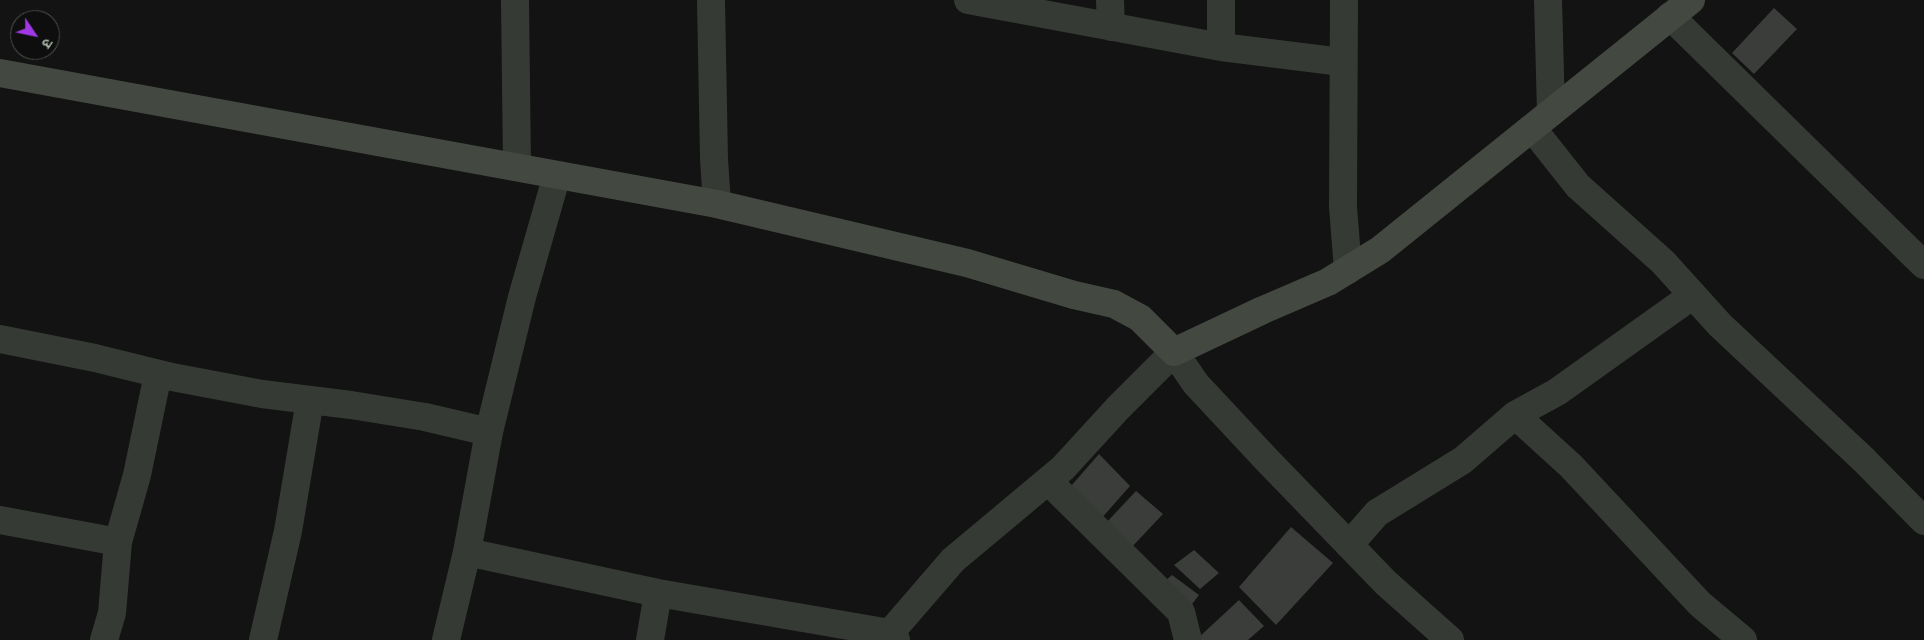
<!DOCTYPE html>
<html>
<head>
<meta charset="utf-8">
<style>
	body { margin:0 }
	#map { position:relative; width:1924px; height:640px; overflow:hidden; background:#121312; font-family:Signika,"Noto Sans Devanagari",sans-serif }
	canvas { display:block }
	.north { position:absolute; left:10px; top:10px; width:50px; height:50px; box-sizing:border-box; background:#0d0e0d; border:1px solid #4b5049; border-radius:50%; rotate:124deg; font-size:14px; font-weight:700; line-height:20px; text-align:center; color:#a9b3a4 }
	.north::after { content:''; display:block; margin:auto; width:18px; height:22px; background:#a038e4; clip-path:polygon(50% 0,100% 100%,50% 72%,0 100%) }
</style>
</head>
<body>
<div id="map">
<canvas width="1924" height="640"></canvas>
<div class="north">उ</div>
</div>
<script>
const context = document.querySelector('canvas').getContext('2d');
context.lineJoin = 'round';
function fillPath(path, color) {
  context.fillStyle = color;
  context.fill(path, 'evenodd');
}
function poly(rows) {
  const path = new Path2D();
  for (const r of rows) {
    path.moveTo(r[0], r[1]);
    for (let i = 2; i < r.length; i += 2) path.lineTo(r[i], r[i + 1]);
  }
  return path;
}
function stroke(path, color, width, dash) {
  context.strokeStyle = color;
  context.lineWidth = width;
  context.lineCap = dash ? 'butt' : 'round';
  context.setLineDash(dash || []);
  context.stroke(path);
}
fillPath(poly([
	[1774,8,1797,29,1754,74,1732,53],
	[1099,454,1130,486,1100,520,1071,486],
	[1136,491,1163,514,1130,549,1106,523],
	[1291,527,1333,563,1276,625,1239,587],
	[1194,550,1219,573,1200,589,1174,565],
	[1172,575,1199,595,1189,608,1164,582],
	[1239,600,1264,626,1248,640,1200,640,1198,638]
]), '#3a3d39');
stroke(poly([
	[515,0,517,167],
	[711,0,714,159,717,204],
	[968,0,1221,47,1342,62],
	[1110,0,1111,27],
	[1221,0,1221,47],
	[1344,0,1343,207,1348,270],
	[1548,0,1551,112],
	[1670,16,1924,265],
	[1532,128,1578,186,1663,262,1720,325,1864,460,1924,521],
	[1693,295,1557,392,1515,415,1571,466,1700,604,1743,640],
	[0,339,95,358,172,377,262,394,351,405,425,417,489,432],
	[1048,481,1181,612,1188,640],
	[0,520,118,542],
	[1349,545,1377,513,1463,460,1515,415],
	[467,552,658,593,890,633],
	[104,640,112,613,118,542,137,475,158,374],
	[263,640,288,531,310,400],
	[446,640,467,552,489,432,522,297,557,175],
	[650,640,658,593],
	[896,640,890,633,953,560,1063,468,1118,408,1174,352,1196,384,1266,459,1386,583,1450,640]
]), '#363a35', 28);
stroke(poly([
	[0,73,717,204,967,263,1074,295,1114,304,1140,318,1174,352,1263,310,1328,282,1380,250,1691,0]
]), '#434841', 28);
</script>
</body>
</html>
